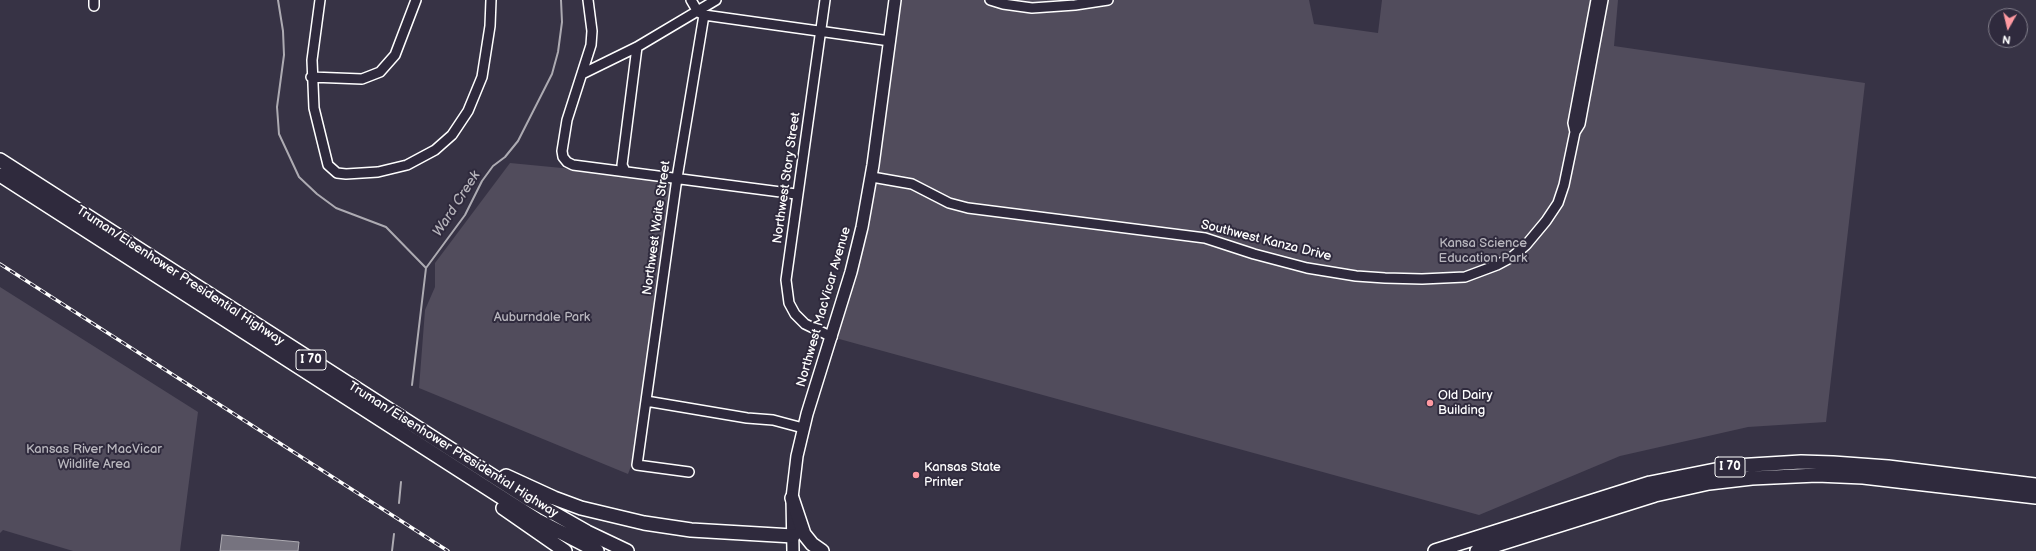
<!DOCTYPE html>
<html>
<head>
<meta charset="utf-8">
<style>
	body { margin:0 }
	#map { position:relative; width:2036px; height:551px; overflow:hidden; background:#373345; font-family:"Balsamiq Sans",sans-serif }
	canvas { display:block }
	.north { position:absolute; left:1988px; top:8px; width:40px; height:40px; box-sizing:border-box; background:#2f2a3d; border:1px solid #827f8b; border-radius:50%; rotate:188deg; font-size:11px; font-weight:700; line-height:16px; text-align:center; color:#fff }
	.north::after { content:''; display:block; margin:auto; width:14px; height:18px; background:#ff9aa2; clip-path:polygon(50% 0,100% 100%,50% 72%,0 100%) }
</style>
</head>
<body>
<div id="map">
<canvas width="2036" height="551"></canvas>
<div class="north">N</div>
</div>
<script>
const context = document.querySelector('canvas').getContext('2d');
context.lineJoin = 'round';
function fillPath(path, color) {
  context.fillStyle = color;
  context.fill(path, 'evenodd');
}
function poly(rows) {
  const path = new Path2D();
  for (const r of rows) {
    path.moveTo(r[0], r[1]);
    for (let i = 2; i < r.length; i += 2) path.lineTo(r[i], r[i + 1]);
  }
  return path;
}
function stroke(path, color, width, dash) {
  context.strokeStyle = color;
  context.lineWidth = width;
  context.lineCap = dash ? 'butt' : 'round';
  context.setLineDash(dash || []);
  context.stroke(path);
}
function write(font, color, halo, rows, align = 'center') {
  context.font = font + ' "Balsamiq Sans",sans-serif';
  context.lineWidth = 4;
  context.setLineDash([]);
  context.textBaseline = 'middle';
  context.strokeStyle = halo;
  context.fillStyle = color;
  for (const [text, x, y, turn = 0] of rows) {
    context.save();
    context.translate(x, y);
    context.rotate((+turn || 0) * Math.PI / 180);
    context.textAlign = isNaN(turn) ? turn : align;
    if (halo) context.strokeText(text, 0, 0);
    context.fillText(text, 0, 0);
    context.restore();
  }
}
fillPath(poly([
	[896,0,1309,0,1314,24,1378,33,1382,0,1618,0,1614,46,1865,83,1826,422,1748,427,1620,456,1479,515,832,337,872,177],
	[510,163,614,173,671,182,658,300,636,453,628,474,419,388,425,310,435,287,435,263],
	[0,287,198,412,180,551,73,551,3,530,0,533]
]), '#514c5c');
const water = poly([
	[222,535,299,542,298,551,220,551,222,535]
]);
fillPath(water, '#76737f');
stroke(water, '#adabb2', 1);
stroke(poly([
	[278,0,283,31,284,55,277,107,279,134,299,177,317,194,336,208,386,227,426,268],
	[412,385,426,268,465,215,482,181,493,166,505,157,518,141,552,74,558,52,562,22,561,0],
	[399,503,401,482],
	[392,551,394,534]
]), '#adabb2', 2);
const minor = poly([
	[320,0,312,60,314,108,328,165,337,173,346,174,378,172,407,165,435,150,452,135,468,111,482,77,490,26,491,0],
	[588,0,592,31,591,45,567,120,562,151,563,157,567,162,573,165,796,194],
	[691,0,698,12,704,15,890,41],
	[825,0,786,280,789,303,795,314,805,324,832,337],
	[990,0,1003,4,1032,8,1075,5,1108,0],
	[94,6,94,0],
	[582,74,637,47,716,0],
	[311,77,362,79,380,72,395,55,416,0],
	[1575,132,1580,124,1603,0],
	[625,171,622,165,637,47],
	[872,177,912,184,949,203,968,208,1205,238,1254,254,1307,268,1356,276,1385,278,1422,279,1465,277,1497,265,1512,257,1526,245,1546,221,1558,203,1564,185,1575,132,1573,123,1596,0],
	[646,401,747,418,773,420,803,428],
	[689,472,637,465,677,178,704,15]
]);
const major = poly([
	[793,551,792,498,797,456,807,414,851,272,862,227,873,165,895,0]
]);
const highway = poly([
	[0,160,527,498,587,532,627,551],
	[0,175,501,497,537,520,597,551],
	[506,476,554,498,581,508,644,523,691,530,793,536],
	[792,498,804,534,812,544,822,551],
	[503,508,565,551],
	[1435,551,1650,483,1735,466,1801,462,1833,463,1888,467,2036,485],
	[1477,551,1655,495,1709,483,1752,478,1817,475,1863,477,2036,497]
]);
stroke(minor, '#fff', 12);
stroke(major, '#fff', 14);
stroke(highway, '#fff', 16);
stroke(minor, '#2f2a3d', 9);
stroke(major, '#2f2a3d', 11);
stroke(highway, '#2f2a3d', 13);
const rail = poly([
	[0,264,448,551]
]);
stroke(rail, '#fff', 3.5);
stroke(rail, '#2f2a3d', 2, [6]);
for (const [x, y, r, color] of [
	[1430,403,4,"#ff9aa2"],
	[916,475,4,"#ff9aa2"]
]) {
  const dot = new Path2D();
  dot.arc(x, y, r, 0, 2 * Math.PI);
  context.fillStyle = color;
  context.fill(dot);
  stroke(dot, '#2f2a3d', 1.5);
}
for (const [x, y, w] of [
	[311,360,30],
	[1730,467,30]
]) {
  const box = new Path2D();
  box.roundRect(x - w / 2, y - 10, w, 20, 3);
  context.fillStyle = '#2f2a3d';
  context.fill(box);
  stroke(box, '#fff', 1);
}
write('bold 12px', '#fff', null, [
	["I 70",311,360],
	["I 70",1730,467]
]);
write('13px', '#fff', '#2f2a3d', [
	["Northwest Story Street",787,178,-82],
	["Northwest Waite Street",657,228,-82],
	["Southwest Kanza Drive",1266,241,14],
	["Truman/Eisenhower Presidential Highway",180,276,33],
	["Northwest MacVicar Avenue",824,307,-74],
	["Truman/Eisenhower Presidential Highway",453,450,32]
]);
write('13px', '#b9b7be', '#2f2a3d', [
	["Kansa Science",1483,244],
	["Education Park",1483,259],
	["Auburndale Park",542,318],
	["Kansas River MacVicar",94,450],
	["Wildlife Area",94,465]
]);
write('13px', '#fff', '#2f2a3d', [
	["Old Dairy",1438,396],
	["Building",1438,411],
	["Kansas State",924,468],
	["Printer",924,483]
], 'left');
write('italic 14px', '#b4b2b9', '#2f2a3d', [
	["Ward Creek",457,204,-57]
]);
</script>
</body>
</html>
